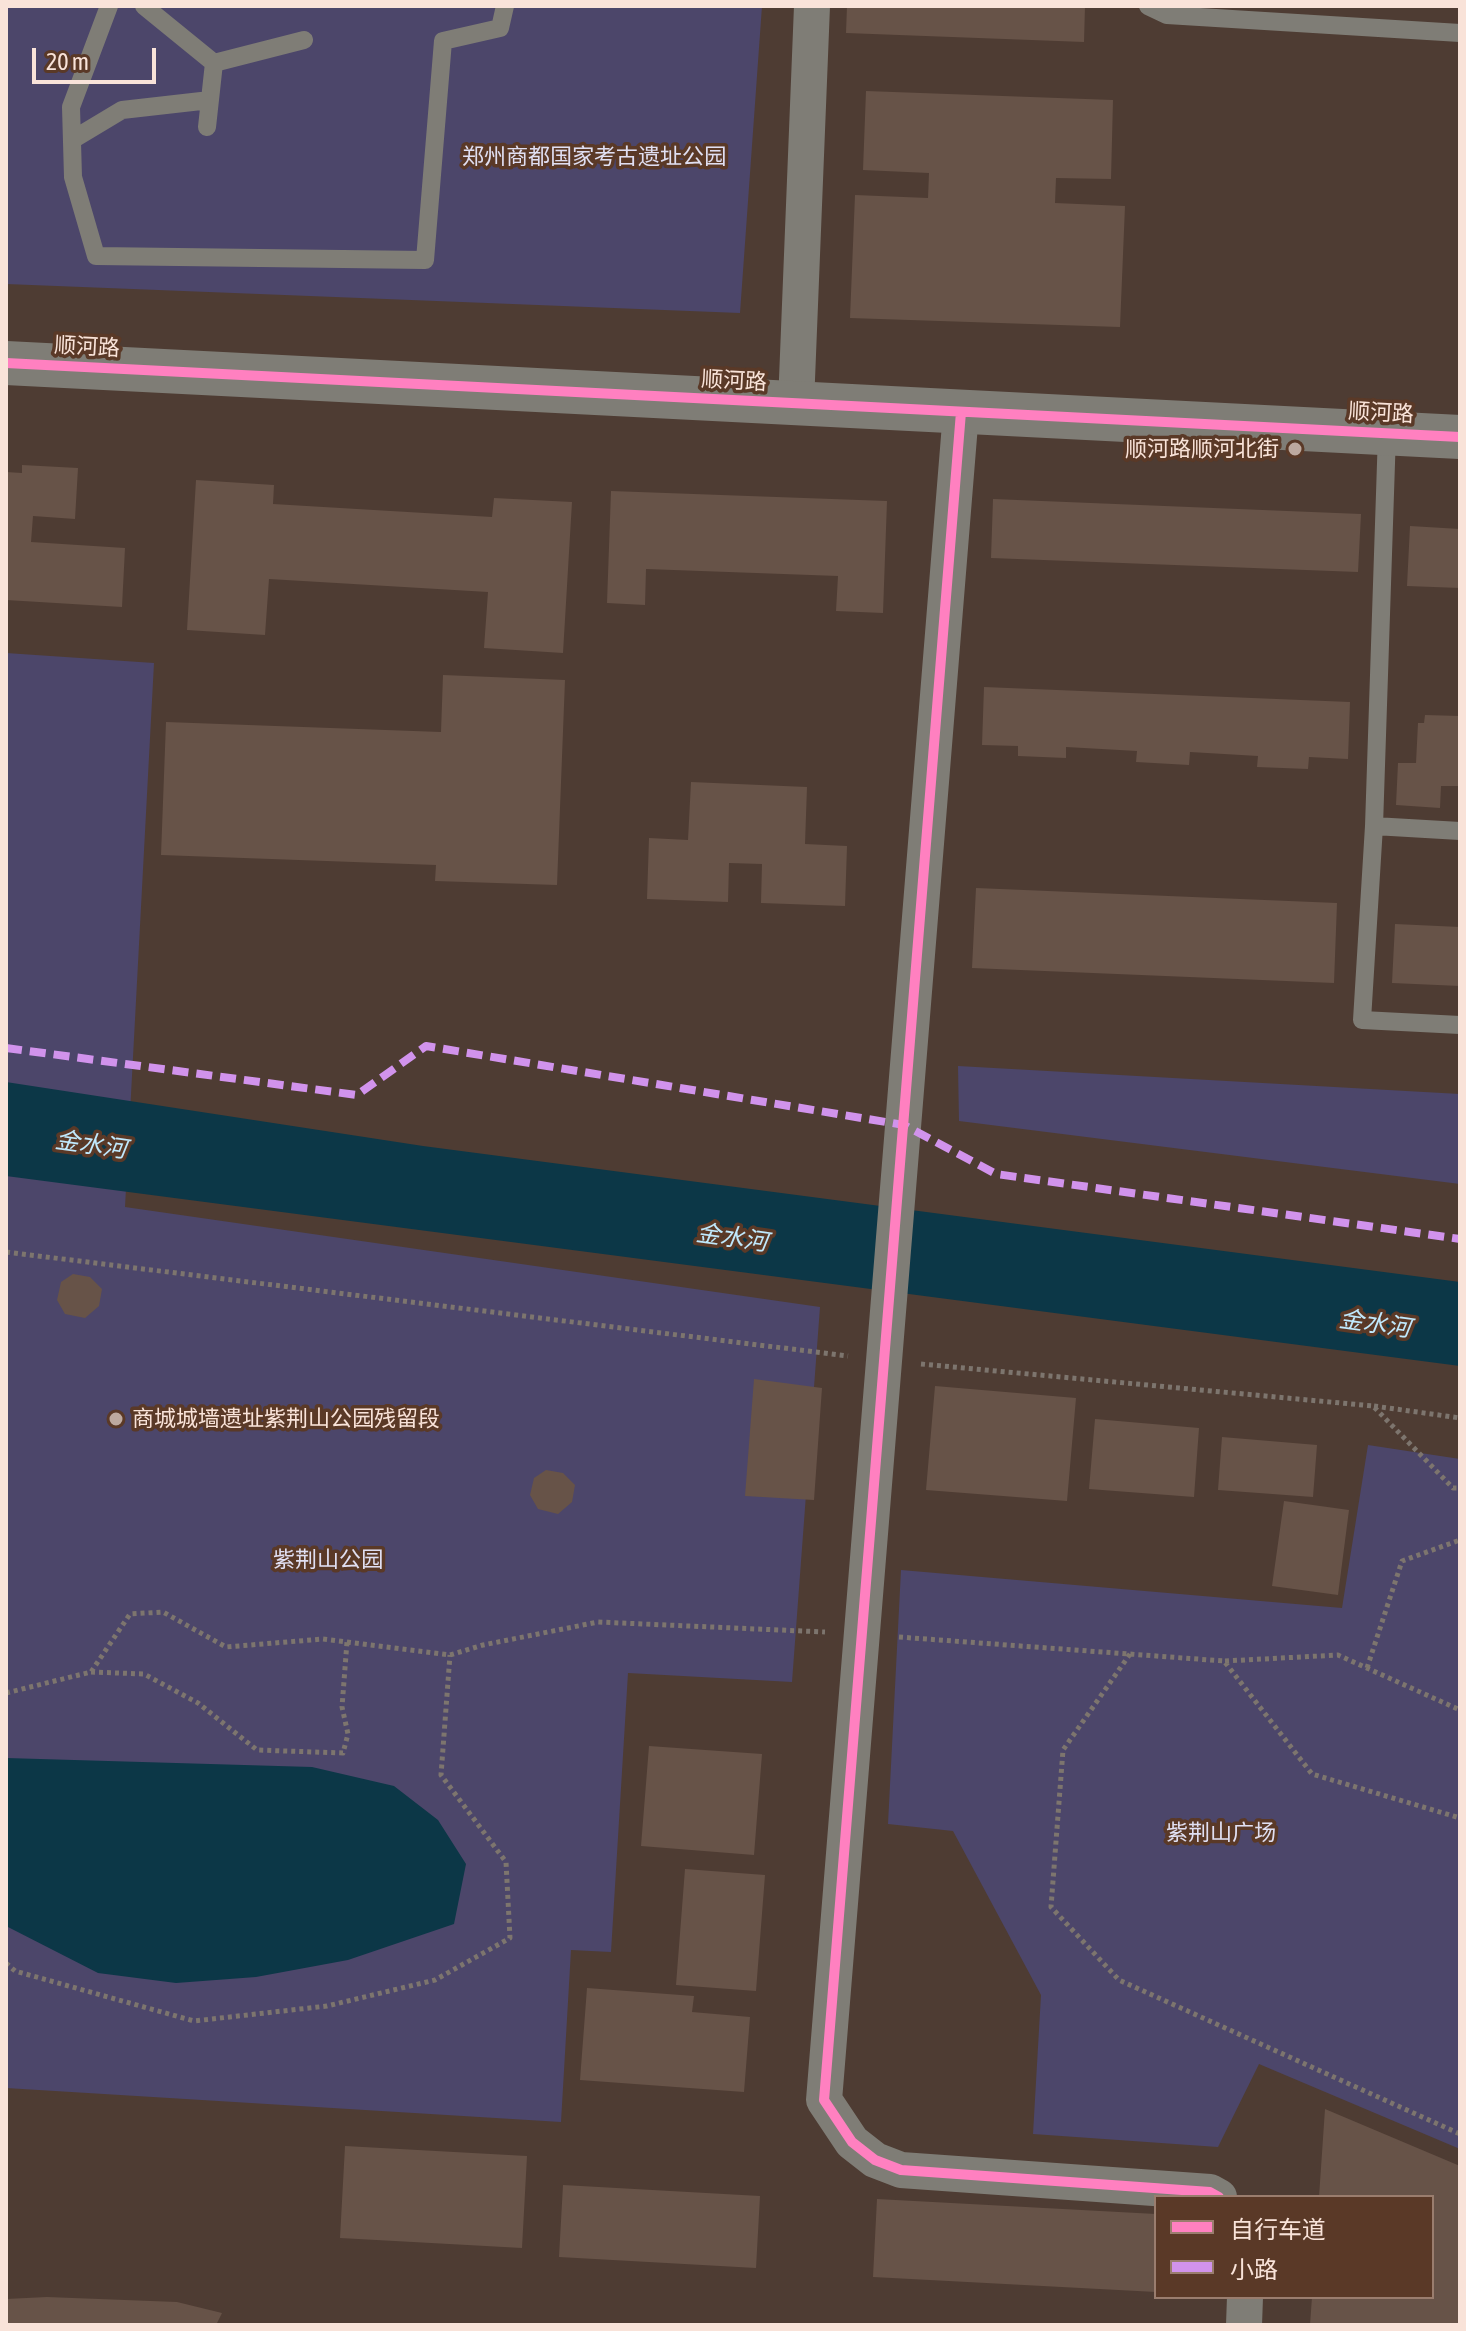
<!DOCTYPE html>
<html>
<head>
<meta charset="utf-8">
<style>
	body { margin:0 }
	#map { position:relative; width:1466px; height:2331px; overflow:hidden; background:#4e3c33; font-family:"Asap Condensed","Noto Sans SC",sans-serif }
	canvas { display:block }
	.frame { position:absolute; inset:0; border:8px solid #f9e3d9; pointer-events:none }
	.legend { position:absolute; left:1154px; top:2195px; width:280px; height:104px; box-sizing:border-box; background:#5a3927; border:2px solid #9a7d6e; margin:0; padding:10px 14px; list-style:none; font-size:24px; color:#f9e3d9 }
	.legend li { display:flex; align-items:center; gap:16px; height:40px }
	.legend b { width:40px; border:2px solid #9a7d6e }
	.scale { position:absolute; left:32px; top:48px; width:124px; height:36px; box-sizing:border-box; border:4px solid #f9e3d9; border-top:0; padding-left:10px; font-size:24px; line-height:28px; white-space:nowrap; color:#f9e3d9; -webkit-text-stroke:6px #5a3927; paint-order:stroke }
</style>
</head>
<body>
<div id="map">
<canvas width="1466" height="2331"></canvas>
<div class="frame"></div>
<ul class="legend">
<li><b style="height:10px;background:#ff80c0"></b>自行车道</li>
<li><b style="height:10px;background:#d193ec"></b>小路</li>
</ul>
<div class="scale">20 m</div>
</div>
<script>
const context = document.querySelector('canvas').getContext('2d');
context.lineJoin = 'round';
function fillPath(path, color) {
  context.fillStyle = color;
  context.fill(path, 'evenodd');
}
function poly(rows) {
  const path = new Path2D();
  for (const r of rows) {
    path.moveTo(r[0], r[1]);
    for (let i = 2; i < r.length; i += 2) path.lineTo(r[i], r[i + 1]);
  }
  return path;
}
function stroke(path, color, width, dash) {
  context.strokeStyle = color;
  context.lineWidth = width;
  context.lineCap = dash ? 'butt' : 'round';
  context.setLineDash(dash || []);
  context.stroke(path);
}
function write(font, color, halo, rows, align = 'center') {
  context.font = font + ' "Asap Condensed","Noto Sans SC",sans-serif';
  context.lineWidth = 7;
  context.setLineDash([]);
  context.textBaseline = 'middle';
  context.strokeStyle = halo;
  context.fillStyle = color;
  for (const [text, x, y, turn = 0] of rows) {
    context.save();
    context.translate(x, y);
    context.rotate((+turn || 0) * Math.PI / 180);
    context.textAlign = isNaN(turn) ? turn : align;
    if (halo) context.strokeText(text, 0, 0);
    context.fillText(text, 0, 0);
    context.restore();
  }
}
fillPath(poly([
	[6,6,762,6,740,313,6,284],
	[6,653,154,663,125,1207,820,1307,792,1682,628,1673,611,1952,571,1950,561,2122,6,2088],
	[958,1066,1460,1094,1460,1184,959,1121],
	[1368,1445,1460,1459,1460,2149,1259,2064,1218,2147,1033,2134,1041,1995,953,1831,888,1824,901,1570,1342,1608]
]), '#4c466a');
fillPath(poly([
	[6,1082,423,1146,1460,1282,1460,1366,6,1176],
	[6,1758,312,1767,394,1786,438,1820,466,1864,454,1924,348,1960,256,1977,176,1983,98,1973,6,1926]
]), '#0c3747');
fillPath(poly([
	[847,6,1085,6,1084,42,846,33],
	[866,91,1113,100,1111,179,1056,178,1055,203,1125,206,1120,327,850,318,855,195,928,198,929,173,863,170],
	[22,465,78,468,75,519,33,516,31,542,125,548,122,607,6,600,6,472,22,473],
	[196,480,274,485,273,504,492,517,494,498,572,502,563,653,484,648,488,592,269,579,265,635,187,630],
	[611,491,887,501,883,613,836,611,838,576,646,569,645,605,607,603],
	[993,499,1361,514,1358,572,991,558],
	[1410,526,1460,529,1460,588,1407,586],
	[443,675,565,680,557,885,435,881,436,865,161,855,166,722,441,732],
	[984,687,1350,702,1348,759,1309,757,1308,769,1257,767,1258,756,1190,752,1189,765,1136,762,1137,751,1066,747,1066,758,1018,756,1018,746,982,745],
	[1425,715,1460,716,1460,786,1441,786,1440,808,1396,805,1398,763,1416,763,1418,723,1424,723],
	[691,782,807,787,805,844,847,846,845,906,761,903,762,864,729,863,728,902,647,899,649,838,688,840],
	[976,888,1337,903,1334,983,972,968],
	[1395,924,1460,927,1460,986,1392,983],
	[73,1274,90,1277,102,1289,99,1306,85,1318,65,1314,57,1300,61,1282],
	[754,1379,822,1388,814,1500,745,1496],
	[935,1386,1076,1398,1067,1501,926,1490],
	[1095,1419,1199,1428,1194,1497,1089,1489],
	[1222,1437,1317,1445,1313,1497,1218,1490],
	[546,1470,563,1473,575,1485,572,1502,558,1514,538,1509,530,1495,534,1478],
	[1284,1501,1349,1510,1338,1595,1272,1586],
	[649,1746,762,1754,754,1855,641,1846],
	[685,1869,765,1875,756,1991,676,1985],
	[587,1988,694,1996,692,2012,750,2017,744,2092,580,2080],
	[1325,2109,1460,2166,1460,2325,1310,2325,1312,2297,1432,2297,1432,2197,1319,2197],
	[345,2146,527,2156,522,2248,340,2238],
	[563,2185,760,2196,756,2268,559,2257],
	[877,2199,1156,2214,1156,2292,873,2277],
	[47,2297,177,2302,222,2313,216,2325,6,2325,6,2299]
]), '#675348');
stroke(poly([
	[6,1252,848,1356],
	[921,1364,1373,1406,1453,1488,1460,1488],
	[1374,1406,1460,1418],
	[899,1637,1224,1661,1312,1774,1460,1818],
	[1130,1654,1063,1750,1051,1907,1119,1980,1460,2134],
	[1225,1661,1338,1655,1460,1710],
	[1367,1668,1402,1561,1460,1540],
	[91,1672,144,1674,198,1703,257,1750,343,1753,348,1734,342,1707,347,1642],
	[6,1693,91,1672,130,1614,163,1612,226,1647,323,1639,450,1655,483,1645,598,1622,825,1632],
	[6,1963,15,1971,194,2021,327,2006,435,1980,510,1938,506,1862,441,1775,450,1655]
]), '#7d756e', 5, [4, 4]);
stroke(poly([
	[109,6,71,107,73,177,96,256,425,260,443,41,500,28,505,6],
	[144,6,214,63,304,40],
	[1148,6,1167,15,1460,33],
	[207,127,214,63],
	[72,140,122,110,210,100],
	[1387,433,1374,826,1362,1020,1460,1025],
	[1374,826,1460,831]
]), '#7f7d76', 18);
stroke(poly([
	[796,404,812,6],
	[961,412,824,2100,852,2142,875,2160,901,2170,1210,2192,1219,2197],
	[1244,2325,1245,2297]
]), '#7f7d76', 36);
stroke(poly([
	[6,363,1460,437]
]), '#7f7d76', 44);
stroke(poly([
	[6,1048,357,1095,426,1046,904,1125,996,1174,1460,1239]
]), '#d193ec', 8, [16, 8]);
stroke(poly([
	[6,363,1460,437],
	[961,412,824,2100,852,2142,875,2160,901,2170,1210,2192,1219,2197]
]), '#ff80c0', 10);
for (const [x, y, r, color] of [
	[1295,449,8,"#bda99f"],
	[116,1419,8,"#bda99f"]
]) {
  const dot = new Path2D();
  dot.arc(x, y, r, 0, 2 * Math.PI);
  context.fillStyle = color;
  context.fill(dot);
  stroke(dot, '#5a3927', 3);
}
write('22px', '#e0dff2', '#5a3927', [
	["郑州商都国家考古遗址公园",594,157],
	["紫荆山公园",328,1560],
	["紫荆山广场",1221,1833]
]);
write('22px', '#f9e3d9', '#5a3927', [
	["顺河路",87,347,3],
	["顺河路",734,381,3],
	["顺河路",1381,413,3]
]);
write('22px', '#f9e3d9', '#5a3927', [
	["顺河路顺河北街",1279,449],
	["商城城墙遗址紫荆山公园残留段",132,1419,"left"]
], 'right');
write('italic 24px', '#c0e9fd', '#5a3927', [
	["金水河",91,1145,8],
	["金水河",732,1238,8],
	["金水河",1375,1324,8]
]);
</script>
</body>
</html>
